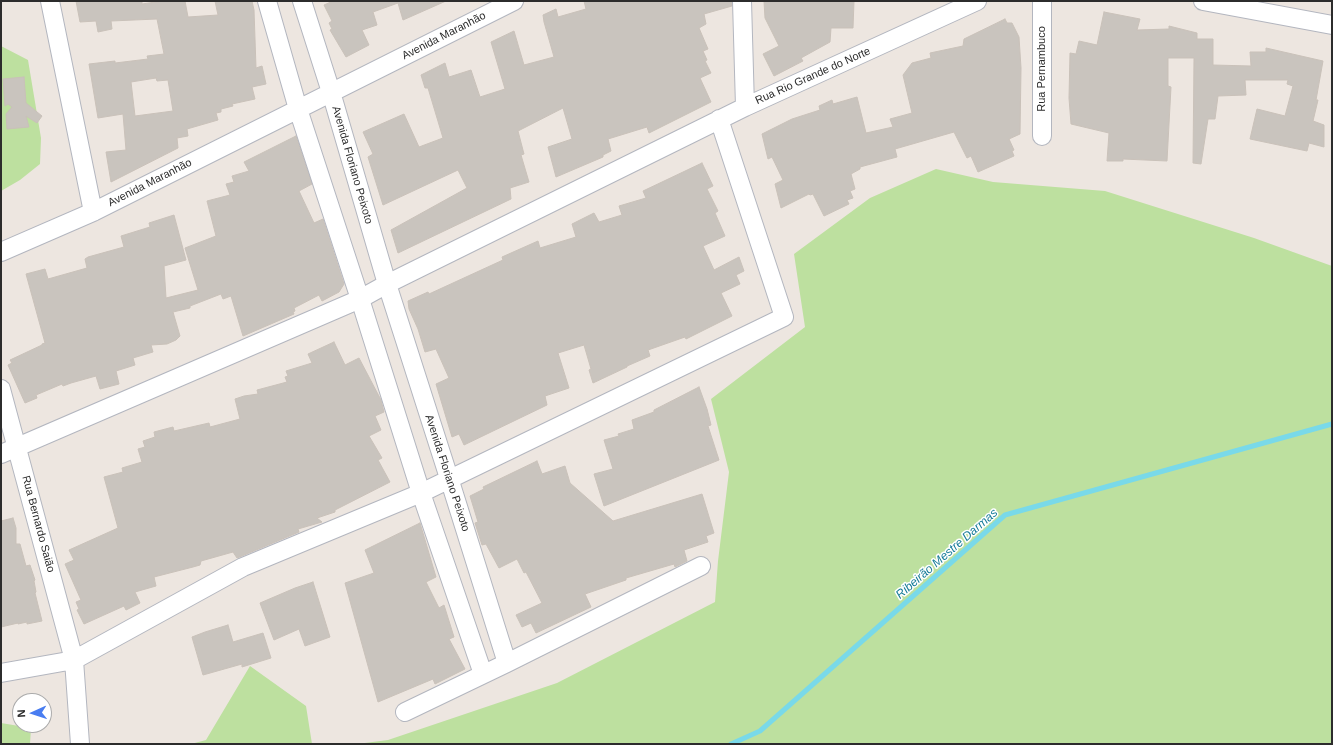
<!DOCTYPE html>
<html>
<head>
<meta charset="utf-8">
<style>
	body { margin:0 }
	#map { position:relative; width:1333px; height:745px; overflow:hidden; background:#ede6e0; font-family:Helvetica,sans-serif }
	canvas { display:block }
	.frame { position:absolute; inset:0; border:2px solid #2c2c2c; pointer-events:none }
	.north { position:absolute; left:12px; top:693px; width:40px; height:40px; box-sizing:border-box; background:#fff; border:1px solid #ababab; border-radius:50%; rotate:267deg; font-size:11px; font-weight:700; line-height:16px; text-align:center; color:#2c2c2c }
	.north::after { content:''; display:block; margin:auto; width:14px; height:18px; background:#497df1; clip-path:polygon(50% 0,100% 100%,50% 72%,0 100%) }
</style>
</head>
<body>
<div id="map">
<canvas width="1333" height="745"></canvas>
<div class="frame"></div>
<div class="north">N</div>
</div>
<script>
const context = document.querySelector('canvas').getContext('2d');
context.lineJoin = 'round';
function fillPath(path, color) {
  context.fillStyle = color;
  context.fill(path, 'evenodd');
}
function poly(rows) {
  const path = new Path2D();
  for (const r of rows) {
    path.moveTo(r[0], r[1]);
    for (let i = 2; i < r.length; i += 2) path.lineTo(r[i], r[i + 1]);
  }
  return path;
}
function stroke(path, color, width, dash) {
  context.strokeStyle = color;
  context.lineWidth = width;
  context.lineCap = dash ? 'butt' : 'round';
  context.setLineDash(dash || []);
  context.stroke(path);
}
function write(font, color, halo, rows, align = 'center') {
  context.font = font + ' Helvetica,sans-serif';
  context.lineWidth = 3;
  context.setLineDash([]);
  context.textBaseline = 'middle';
  context.strokeStyle = halo;
  context.fillStyle = color;
  for (const [text, x, y, turn = 0] of rows) {
    context.save();
    context.translate(x, y);
    context.rotate((+turn || 0) * Math.PI / 180);
    context.textAlign = isNaN(turn) ? turn : align;
    if (halo) context.strokeText(text, 0, 0);
    context.fillText(text, 0, 0);
    context.restore();
  }
}
fillPath(poly([
	[1,46,28,60,41,138,40,164,20,180,1,191],
	[936,169,993,182,1105,191,1254,238,1332,266,1332,744,357,744,388,740,557,683,715,602,718,561,729,472,711,399,805,327,794,254,870,198],
	[250,666,306,706,312,744,191,744,206,740],
	[1,723,31,728,30,744,1,744]
]), '#bde09f');
stroke(poly([
	[731,744,760,731,1005,515,1332,424]
]), '#79d9e9', 5);
const building = poly([
	[76,1,142,1,142,4,162,1,185,1,188,17,218,15,215,1,252,1,254,10,256,68,262,66,266,84,252,87,255,99,232,104,233,106,221,109,221,112,216,113,218,120,187,129,188,136,177,138,178,148,111,182,106,152,126,150,123,114,98,118,89,64,115,61,115,63,148,59,147,56,164,54,157,19,111,21,112,29,98,32,96,21,80,22,76,1],
	[156,78,157,81,168,80,173,111,135,116,131,82,156,78],
	[333,1,446,1,403,20,398,3,373,12,377,25,362,30,369,45,346,57,330,30,332,29,329,23,332,21,324,5,333,1],
	[584,1,732,1,732,6,704,14,706,24,699,28,708,49,703,51,707,60,705,61,711,73,700,78,711,102,649,133,647,127,608,139,611,151,603,155,603,157,556,177,548,147,572,139,563,108,518,131,524,154,521,155,529,182,510,188,511,199,398,253,391,230,467,188,458,170,383,205,368,157,373,154,363,132,404,114,419,147,443,138,428,88,425,88,421,75,445,63,449,77,471,70,480,97,505,89,491,42,514,31,524,65,554,57,544,22,543,15,556,9,558,17,586,9,584,1],
	[764,1,854,1,853,28,831,28,830,42,801,58,803,61,774,76,763,54,779,46,765,18,764,1],
	[1104,12,1140,19,1137,30,1169,29,1169,26,1197,33,1197,39,1213,39,1213,65,1251,66,1250,52,1266,52,1266,48,1323,61,1316,100,1318,100,1313,121,1324,125,1324,147,1309,143,1307,151,1250,139,1257,109,1285,116,1293,86,1287,84,1288,80,1245,80,1246,95,1218,96,1215,119,1208,119,1201,164,1193,163,1194,58,1168,58,1168,86,1171,87,1167,161,1123,159,1123,161,1107,161,1109,133,1071,124,1069,98,1070,53,1076,54,1079,41,1097,45,1104,12],
	[1005,19,1007,23,1012,23,1019,37,1021,68,1020,134,1009,139,1014,150,1012,151,1014,156,978,172,971,156,967,158,954,132,895,149,897,157,860,167,860,169,851,174,855,189,850,191,853,198,847,200,849,204,824,216,813,194,810,195,809,194,781,208,775,184,783,180,772,157,768,159,762,134,792,119,820,110,819,106,832,100,833,104,857,97,866,133,893,127,890,119,912,113,903,75,912,63,931,58,930,53,963,46,964,39,1005,19],
	[24,77,26,103,42,116,37,123,26,116,29,127,7,129,6,114,12,107,8,104,5,106,3,79,24,77],
	[296,136,312,184,299,191,314,223,323,219,344,284,339,292,322,301,319,295,294,308,295,311,293,312,294,314,243,336,231,296,223,299,221,294,190,306,190,308,173,312,180,336,176,340,167,344,151,345,153,352,133,358,135,365,116,371,119,384,100,389,96,376,71,383,63,386,62,384,36,395,37,398,25,403,8,365,12,363,10,360,42,345,42,344,45,343,26,274,45,269,48,279,87,268,85,259,88,257,124,247,121,236,150,227,149,223,174,215,186,260,164,266,166,298,198,290,185,248,216,236,207,201,230,195,226,184,234,182,232,176,249,171,244,162,296,136],
	[702,163,713,186,707,189,718,211,715,213,725,236,703,246,714,270,739,257,744,271,736,275,740,284,721,293,732,316,686,339,685,337,648,350,650,356,627,366,627,367,593,383,589,370,591,369,584,345,558,353,569,388,545,396,547,405,464,445,459,434,452,437,436,384,449,378,436,349,425,352,418,329,409,309,408,301,428,292,429,294,503,260,502,257,538,241,540,248,576,237,572,224,594,213,599,222,622,215,619,206,646,198,643,191,702,163],
	[334,342,345,365,359,358,381,400,384,412,375,416,381,430,369,436,382,458,378,460,390,482,335,510,335,512,317,518,322,522,298,529,299,532,237,558,233,552,201,561,200,565,193,567,154,577,156,586,135,592,140,603,126,610,124,606,84,624,77,610,79,609,76,602,81,600,65,564,74,560,69,550,118,528,104,477,123,472,122,468,142,462,138,449,145,447,143,441,155,437,154,432,173,427,174,431,209,423,210,427,240,419,235,399,244,396,258,394,257,390,287,382,285,377,288,376,286,371,312,363,308,354,334,342],
	[699,387,707,409,711,425,708,426,719,460,604,506,594,474,613,469,604,440,619,436,618,434,634,429,632,420,654,412,654,410,699,387],
	[537,461,542,474,565,466,570,483,613,521,702,494,714,533,706,536,708,542,684,550,687,561,675,567,674,564,626,578,626,580,585,594,591,607,536,633,531,623,522,627,516,615,542,603,526,572,524,573,517,559,499,568,486,544,482,545,475,523,478,522,470,496,484,489,483,487,537,461],
	[13,518,16,528,16,544,20,544,26,566,30,565,35,580,34,581,36,592,35,593,42,621,27,624,27,622,18,624,18,623,1,627,1,521,13,518],
	[420,523,436,577,426,582,439,608,444,605,454,637,449,639,465,669,435,684,433,679,378,702,345,583,374,573,365,550,420,523],
	[313,582,330,637,305,646,299,629,274,640,260,603,295,588,313,582],
	[228,625,233,642,263,633,271,658,242,667,242,664,203,675,192,637,205,632,228,625]
]);
fillPath(building, '#c9c4be');
stroke(building, '#c9c1b9', 1);
const minor = poly([
	[50,1,93,212],
	[267,1,298,109,360,299,421,493,483,674],
	[302,1,331,92,387,284,449,478,507,663],
	[742,1,745,107],
	[1203,1,1332,25],
	[1042,136,1042,1],
	[1,252,93,212,514,1],
	[1,389,74,660,80,744],
	[1,454,360,299,387,284,745,107,977,1],
	[1,673,74,660,243,567,421,493,784,317,719,119],
	[405,712,507,663,701,566]
]);
stroke(minor, '#b3b6bf', 20);
stroke(minor, '#fff', 18);
write('11px', '#2c2c2c', '#fff', [
	["Avenida Maranhão",444,36,-27],
	["Rua Pernambuco",1042,69,-90],
	["Rua Rio Grande do Norte",813,76,-24],
	["Avenida Floriano Peixoto",352,165,74],
	["Avenida Maranhão",150,183,-27],
	["Avenida Floriano Peixoto",447,473,72],
	["Rua Bernardo Saião",38,524,75]
]);
write('italic 12px', '#157b98', '#fff', [
	["Ribeirão Mestre Darmas",947,554,-41]
]);
</script>
</body>
</html>
